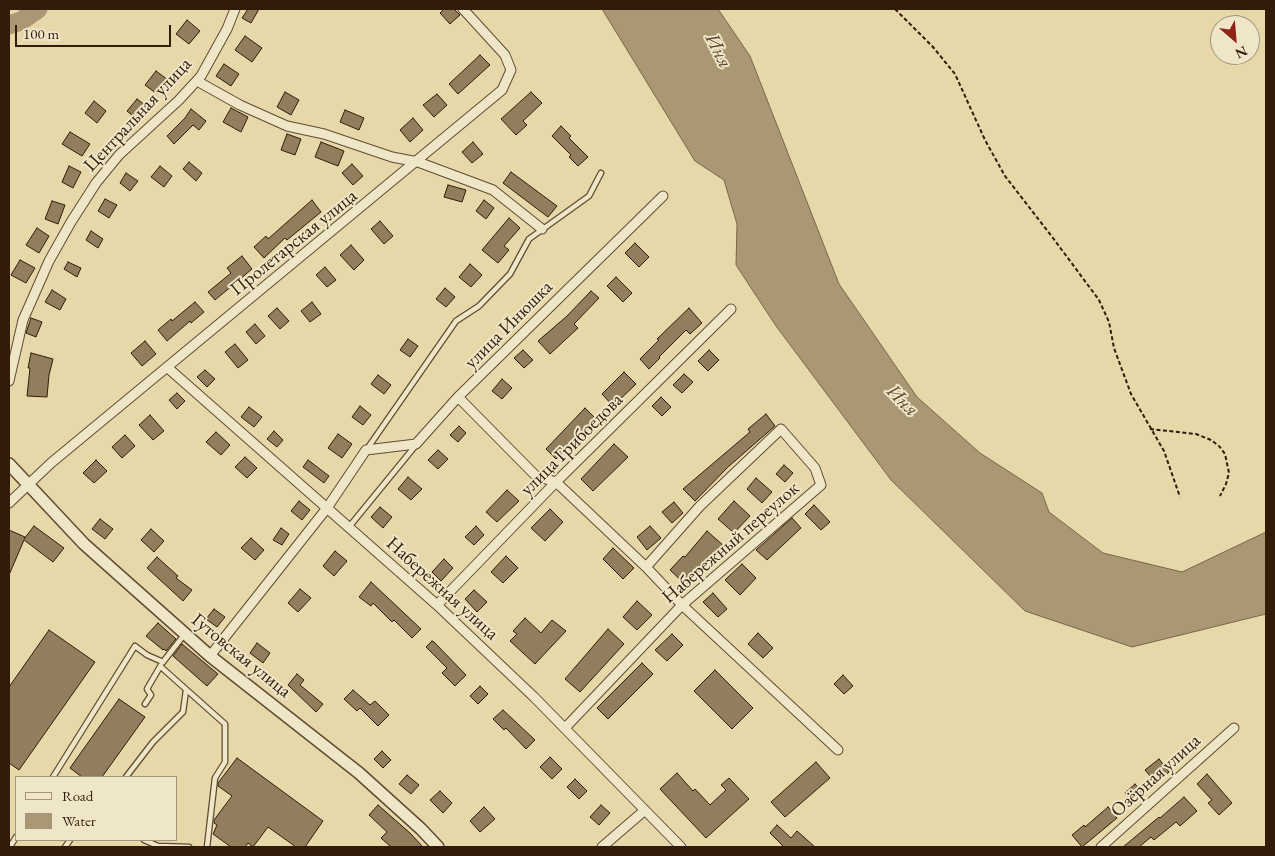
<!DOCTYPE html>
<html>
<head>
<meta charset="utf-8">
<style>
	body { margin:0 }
	#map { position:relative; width:1275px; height:856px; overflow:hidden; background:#e7d8aa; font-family:"EB Garamond",serif }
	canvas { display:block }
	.frame { position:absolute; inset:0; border:10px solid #321c09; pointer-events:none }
	.legend { position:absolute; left:15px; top:776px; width:162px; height:65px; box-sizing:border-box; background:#efe6c8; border:1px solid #a3957c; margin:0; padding:6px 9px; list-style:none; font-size:15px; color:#321c09 }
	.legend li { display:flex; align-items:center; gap:10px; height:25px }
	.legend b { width:25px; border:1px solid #a3957c }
	.north { position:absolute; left:1210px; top:15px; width:50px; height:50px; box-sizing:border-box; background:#efe6c8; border:1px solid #a3957c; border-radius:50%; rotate:153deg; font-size:14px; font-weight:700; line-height:20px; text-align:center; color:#321c09 }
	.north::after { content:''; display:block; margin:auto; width:18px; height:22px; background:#8f2418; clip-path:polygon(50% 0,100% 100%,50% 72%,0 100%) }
	.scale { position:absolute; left:15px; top:25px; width:156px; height:22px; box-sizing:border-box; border:2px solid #321c09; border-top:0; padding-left:6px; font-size:15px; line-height:18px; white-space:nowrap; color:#321c09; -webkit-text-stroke:4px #efe6c8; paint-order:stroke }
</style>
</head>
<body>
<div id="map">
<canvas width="1275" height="856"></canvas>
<div class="frame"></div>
<ul class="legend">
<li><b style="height:6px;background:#efe6c8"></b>Road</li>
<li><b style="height:14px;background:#a99873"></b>Water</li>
</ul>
<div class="north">N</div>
<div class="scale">100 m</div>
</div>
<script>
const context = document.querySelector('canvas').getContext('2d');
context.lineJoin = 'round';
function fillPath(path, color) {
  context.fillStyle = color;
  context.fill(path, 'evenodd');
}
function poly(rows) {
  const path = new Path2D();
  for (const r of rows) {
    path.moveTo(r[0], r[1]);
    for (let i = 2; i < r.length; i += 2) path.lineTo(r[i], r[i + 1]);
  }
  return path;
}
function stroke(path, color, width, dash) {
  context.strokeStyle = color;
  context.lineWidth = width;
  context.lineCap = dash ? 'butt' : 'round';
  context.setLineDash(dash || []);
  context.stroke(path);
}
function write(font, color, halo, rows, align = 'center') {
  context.font = font + ' "EB Garamond",serif';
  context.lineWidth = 4;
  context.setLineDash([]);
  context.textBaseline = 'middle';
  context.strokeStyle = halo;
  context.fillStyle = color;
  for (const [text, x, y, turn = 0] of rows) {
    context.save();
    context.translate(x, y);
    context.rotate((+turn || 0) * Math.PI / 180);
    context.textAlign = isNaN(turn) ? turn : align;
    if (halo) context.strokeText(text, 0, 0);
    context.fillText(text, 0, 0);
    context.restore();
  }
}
const water = poly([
	[602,9,718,9,750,56,839,284,917,397,980,453,1042,493,1049,512,1103,553,1182,572,1266,532,1266,614,1132,647,1025,611,891,480,776,326,736,265,737,224,724,180,695,161,602,9]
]);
fillPath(water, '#a99873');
stroke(water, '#796649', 1);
stroke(poly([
	[9,25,21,21,38,9]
]), '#a99873', 19);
const building = poly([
	[248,9,259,9,251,23,242,18,248,9],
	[444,9,454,9,460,15,450,24,440,13,444,9],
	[187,20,200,31,189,44,176,34,187,20],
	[245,36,262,48,252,62,235,50,245,36],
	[480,55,490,65,458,94,449,84,480,55],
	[224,64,239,74,231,86,216,76,224,64],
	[156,71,168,80,157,94,145,85,156,71],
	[285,92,299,100,291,115,277,107,285,92],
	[531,92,542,103,523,121,527,125,516,135,501,119,531,92],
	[437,94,447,105,434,117,423,105,437,94],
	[137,99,149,108,139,121,127,111,137,99],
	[94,101,106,111,97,123,85,113,94,101],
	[231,108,248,117,241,132,223,122,231,108],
	[191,109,206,121,199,130,193,125,174,144,167,136,185,118,191,109],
	[345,110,364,118,359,130,340,122,345,110],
	[413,118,423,130,410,142,400,130,413,118],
	[561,126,571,136,569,138,588,157,578,166,569,157,571,155,552,136,561,126],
	[70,132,90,144,82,156,62,144,70,132],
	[287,134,301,139,295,155,281,150,287,134],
	[321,142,344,151,338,166,315,157,321,142],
	[473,142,483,154,472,163,462,152,473,142],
	[189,162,202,173,196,181,183,169,189,162],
	[352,164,363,176,353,185,342,173,352,164],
	[69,166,81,172,73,188,62,182,69,166],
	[160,166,172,176,164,187,151,177,160,166],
	[511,172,557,206,548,217,503,183,511,172],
	[126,173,138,181,130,191,120,183,126,173],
	[448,185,466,190,462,202,444,197,448,185],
	[105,199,117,205,109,218,98,211,105,199],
	[312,200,321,212,287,240,285,238,264,258,254,247,266,236,268,239,312,200],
	[484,200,494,208,486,219,476,211,484,200],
	[52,201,65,205,58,224,45,219,52,201],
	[509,218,520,228,504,246,509,250,498,263,482,250,509,218],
	[380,221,393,236,384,244,371,229,380,221],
	[37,228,49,236,39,253,26,245,37,228],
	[91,231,103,239,98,248,86,240,91,231],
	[635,243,649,257,639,267,625,253,635,243],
	[351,245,364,260,354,270,340,255,351,245],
	[242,256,252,269,215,300,208,292,231,273,227,268,242,256],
	[20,260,35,268,26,283,11,275,20,260],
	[68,262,81,268,77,277,64,269,68,262],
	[470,264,482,275,471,287,459,277,470,264],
	[325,267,336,280,327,287,316,275,325,267],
	[616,277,632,293,623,302,607,286,616,277],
	[445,288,455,297,446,307,436,299,445,288],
	[52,290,66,299,60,310,45,302,52,290],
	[591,291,599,298,574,324,578,328,550,354,538,341,567,316,591,291],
	[195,302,204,312,191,323,190,321,167,341,158,330,171,319,172,321,195,302],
	[312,302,321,314,310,322,301,311,312,302],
	[277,308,289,321,280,329,268,316,277,308],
	[689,308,702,323,690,334,686,330,659,357,660,358,649,369,640,359,659,340,657,339,689,308],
	[31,318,42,322,36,337,26,333,31,318],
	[255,324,265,336,256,344,246,332,255,324],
	[408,339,418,346,410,357,400,350,408,339],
	[145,341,156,354,142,366,131,353,145,341],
	[235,344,248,360,238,368,225,352,235,344],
	[523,350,533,360,524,368,514,358,523,350],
	[709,350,719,360,708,371,698,361,709,350],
	[31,353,53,359,49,375,47,397,27,396,30,368,28,368,31,353],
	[205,370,215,379,207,387,197,377,205,370],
	[624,372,636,384,613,406,602,394,624,372],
	[684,374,693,382,682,393,673,385,684,374],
	[378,375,391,385,384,394,371,384,378,375],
	[502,379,512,388,502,399,492,391,502,379],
	[177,393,185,401,177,409,169,400,177,393],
	[661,397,671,407,662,416,652,406,661,397],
	[360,406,371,415,363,425,352,417,360,406],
	[249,407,262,417,254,427,241,417,249,407],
	[585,408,597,420,556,459,546,449,585,408],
	[766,414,775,426,728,467,695,501,683,489,750,432,748,429,766,414],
	[150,415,164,431,153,440,139,425,150,415],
	[459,426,466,433,458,442,450,435,459,426],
	[274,431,283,440,277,447,267,439,274,431],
	[216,432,230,445,221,455,206,442,216,432],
	[338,434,352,444,342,458,328,448,338,434],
	[125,435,135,446,122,458,112,447,125,435],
	[614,444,628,457,593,491,581,479,614,444],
	[438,450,448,459,438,469,428,460,438,450],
	[245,457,257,468,247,478,235,467,245,457],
	[96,460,107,471,94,483,83,473,96,460],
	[308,460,329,476,324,483,303,467,308,460],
	[784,465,793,473,785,482,776,474,784,465],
	[408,477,422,489,411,500,398,489,408,477],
	[756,478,772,492,762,503,747,489,756,478],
	[507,490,519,501,497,522,486,512,507,490],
	[299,501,310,510,302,520,291,511,299,501],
	[734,501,750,516,734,533,718,519,734,501],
	[674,502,683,513,672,523,662,512,674,502],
	[814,505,830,522,821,530,805,514,814,505],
	[380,507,392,517,383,528,371,517,380,507],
	[550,509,563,522,545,541,531,528,550,509],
	[792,518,801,528,767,560,756,550,792,518],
	[100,519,113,529,105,539,92,529,100,519],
	[34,526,64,548,53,562,24,540,9,575,9,530,25,537,24,539,34,526],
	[476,526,484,535,474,545,465,537,476,526],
	[650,526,661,538,647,550,637,537,650,526],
	[281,528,289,534,282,545,273,540,281,528],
	[151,529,164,541,154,552,141,540,151,529],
	[707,531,724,546,686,585,670,570,683,556,685,557,707,531],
	[251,538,264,550,255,560,241,548,251,538],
	[613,548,634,568,623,579,603,559,613,548],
	[335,551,347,561,334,576,323,566,335,551],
	[506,556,518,568,503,583,491,572,506,556],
	[157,557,178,576,176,578,192,590,183,601,147,568,157,557],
	[444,559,453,568,441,581,432,572,444,559],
	[742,564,756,578,740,595,725,580,742,564],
	[371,582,421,629,412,638,394,620,392,622,373,603,371,606,359,597,371,582],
	[300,589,311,598,298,612,288,603,300,589],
	[474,590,487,602,477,612,465,599,474,590],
	[713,593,727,609,718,617,703,602,713,593],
	[637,601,652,615,637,630,623,617,637,601],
	[214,609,225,617,217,627,206,619,214,609],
	[525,618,541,633,552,620,566,631,535,664,510,641,517,634,513,631,525,618],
	[158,623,176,639,166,651,164,649,163,650,146,636,158,623],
	[608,629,624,644,580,692,565,679,608,629],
	[49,630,95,662,19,770,9,763,9,687,49,630],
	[758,633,773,648,763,658,748,644,758,633],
	[672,634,683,645,667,661,655,650,672,634],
	[432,641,434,642,466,675,455,686,442,673,447,668,426,647,432,641],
	[257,643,270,653,263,663,250,653,257,643],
	[182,644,218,674,207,686,173,656,182,644],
	[642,663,653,674,608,719,597,708,642,663],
	[715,670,753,708,732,729,694,691,715,670],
	[297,674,304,680,300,685,323,704,316,712,288,685,297,674],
	[843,675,853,686,844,694,834,684,843,675],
	[480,686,488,694,478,704,470,696,480,686],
	[353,690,370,705,375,701,389,715,378,726,360,708,357,711,344,699,353,690],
	[119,699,145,717,102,777,82,777,70,768,119,699],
	[503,710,535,740,526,749,506,728,504,730,493,719,503,710],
	[382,751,391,760,383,768,374,759,382,751],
	[550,757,562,769,552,779,540,767,550,757],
	[237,758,323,821,305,847,296,847,268,827,253,847,248,843,245,847,231,847,213,834,217,825,214,823,214,820,232,796,218,786,218,783,237,758],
	[1159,759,1169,772,1156,783,1145,770,1159,759],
	[816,762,830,778,785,817,771,802,816,762],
	[677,773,693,791,695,789,710,805,726,790,721,785,729,778,749,799,706,838,660,789,677,773],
	[1207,774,1232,803,1219,815,1208,803,1212,800,1197,784,1207,774],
	[407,775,419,785,411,794,399,784,407,775],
	[575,779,587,791,579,799,567,787,575,779],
	[1135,784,1143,794,1133,803,1125,793,1135,784],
	[440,791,452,803,443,813,430,800,440,791],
	[1184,797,1197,811,1180,826,1176,822,1154,840,1151,837,1139,847,1123,847,1159,817,1160,818,1184,797],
	[378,805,410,833,423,847,391,847,381,838,387,832,369,815,378,805],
	[601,805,610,813,599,825,590,817,601,805],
	[484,807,495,819,480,832,470,821,484,807],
	[1108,807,1117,818,1082,847,1072,835,1084,825,1085,827,1108,807],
	[777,825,791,838,797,831,815,847,782,847,783,846,770,833,777,825]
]);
fillPath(building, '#907e5d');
stroke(building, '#321c09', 1);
const service = poly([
	[367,449,456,321,479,306,510,274,529,239,589,196,601,173],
	[349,527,416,445],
	[161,667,225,724,225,762,215,778,207,847],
	[145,704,151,695,147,689,161,665],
	[53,777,135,646,147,655,163,662,184,635],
	[126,777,153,742,183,712,186,690],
	[144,840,158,846,189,847],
	[10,847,16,837],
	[65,847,70,840]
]);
const minor = poly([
	[197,81,240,105,287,126,324,134,392,157,418,162,493,190,542,229],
	[168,368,437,605,534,697,681,847],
	[9,381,23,320,49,261,71,222,96,183,119,155,179,100,201,76,227,29,235,9],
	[458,397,536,476,556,482,646,567,682,605,838,750],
	[9,503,51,463,502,90,511,70,505,55,463,9],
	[437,605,556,482,731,309],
	[210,656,327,508,366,450,416,444,458,397,663,196],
	[565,728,682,605,821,485,815,468,781,429,700,506,646,567],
	[602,847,645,810],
	[1101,847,1234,728]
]);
const tertiary = poly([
	[9,464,84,544,210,656,359,773,421,829,438,847]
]);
stroke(service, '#5f4b31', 7);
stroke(minor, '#5f4b31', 11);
stroke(tertiary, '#5f4b31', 14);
stroke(poly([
	[895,9,933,47,955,74,985,140,1005,176,1053,238,1099,300,1109,322,1114,348,1131,394,1164,451,1180,497],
	[1150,429,1196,434,1211,440,1219,446,1225,454,1229,473,1226,484,1220,496]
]), '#321c09', 2, [4, 2.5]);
stroke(service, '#efe6c8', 4.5);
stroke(minor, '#efe6c8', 9);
stroke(tertiary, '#efe6c8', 11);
write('19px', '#321c09', '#efe6c8', [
	["Центральная улица",138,115,-47],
	["Пролетарская улица",294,243,-39],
	["улица Инюшка",509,325,-45],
	["улица Грибоедова",572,445,-45],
	["Набережный переулок",731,543,-41],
	["Набережная улица",442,589,42],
	["Гутовская улица",241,656,39],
	["Озёрная улица",1156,776,-42]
]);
write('italic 20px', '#5c472e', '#efe6c8', [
	["Иня",718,51,64],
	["Иня",902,401,45]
]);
</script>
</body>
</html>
